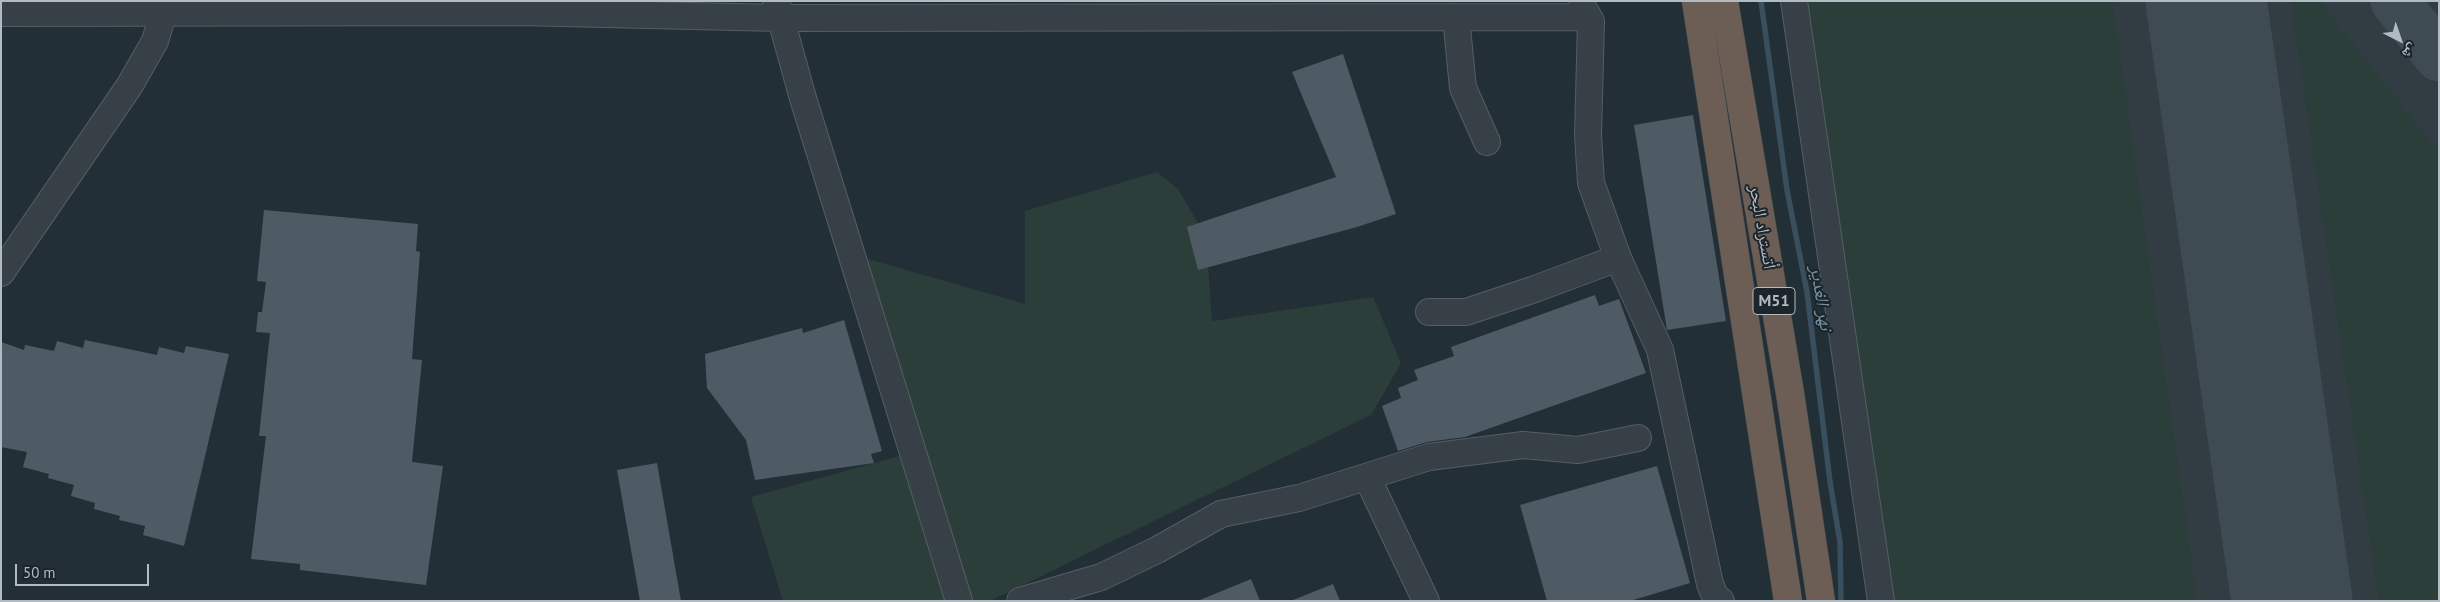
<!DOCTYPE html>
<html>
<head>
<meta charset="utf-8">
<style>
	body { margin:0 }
	#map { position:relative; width:2440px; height:602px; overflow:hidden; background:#232f36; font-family:"PT Sans","Noto Naskh Arabic",sans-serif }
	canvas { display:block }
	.frame { position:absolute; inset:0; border:2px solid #b1bbc3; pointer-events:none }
	.north { position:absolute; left:2375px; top:15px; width:50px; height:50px; -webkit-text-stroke:4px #1c252b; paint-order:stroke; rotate:139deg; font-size:14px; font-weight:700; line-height:20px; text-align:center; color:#b1bbc3 }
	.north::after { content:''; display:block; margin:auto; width:18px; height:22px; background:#b1bbc3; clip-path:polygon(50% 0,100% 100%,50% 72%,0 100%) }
	.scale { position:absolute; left:15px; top:564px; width:134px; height:22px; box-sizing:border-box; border:2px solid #b1bbc3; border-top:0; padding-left:6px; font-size:15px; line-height:18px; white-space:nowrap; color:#b1bbc3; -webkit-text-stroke:4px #1c252b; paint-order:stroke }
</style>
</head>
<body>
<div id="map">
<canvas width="2440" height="602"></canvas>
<div class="frame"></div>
<div class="north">ش</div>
<div class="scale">50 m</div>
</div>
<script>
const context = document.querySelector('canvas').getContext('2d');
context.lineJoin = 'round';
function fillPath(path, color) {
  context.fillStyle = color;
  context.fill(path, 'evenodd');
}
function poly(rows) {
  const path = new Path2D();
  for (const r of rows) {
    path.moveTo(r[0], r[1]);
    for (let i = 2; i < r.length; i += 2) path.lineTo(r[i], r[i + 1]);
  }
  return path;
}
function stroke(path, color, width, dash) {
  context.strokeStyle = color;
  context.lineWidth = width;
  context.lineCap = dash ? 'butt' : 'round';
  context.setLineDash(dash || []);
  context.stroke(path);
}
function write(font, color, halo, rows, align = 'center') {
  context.font = font + ' "PT Sans","Noto Naskh Arabic",sans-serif';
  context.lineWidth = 4;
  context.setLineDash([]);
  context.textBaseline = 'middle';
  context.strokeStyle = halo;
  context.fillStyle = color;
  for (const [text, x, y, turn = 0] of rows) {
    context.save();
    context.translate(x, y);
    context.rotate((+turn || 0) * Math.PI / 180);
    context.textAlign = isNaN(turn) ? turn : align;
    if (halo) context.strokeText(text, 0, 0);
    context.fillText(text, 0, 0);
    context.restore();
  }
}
fillPath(poly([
	[1785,1,2439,1,2439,601,1872,601]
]), '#313c43');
fillPath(poly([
	[1780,1,2112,1,2197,601,1869,601],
	[2291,1,2319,1,2439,152,2439,601,2379,601],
	[1157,172,1178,189,1206,237,1212,321,1373,297,1401,363,1371,415,990,601,783,601,751,497,907,454,847,253,1025,304,1025,211]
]), '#2b3e3a');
stroke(poly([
	[1761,1,1787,190,1807,292,1830,482,1840,542,1841,601]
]), '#3a4f5d', 5.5);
stroke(poly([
	[2395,1,2439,57]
]), '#3f4b52', 49);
stroke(poly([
	[2206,1,2292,601]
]), '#3f4b52', 121);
fillPath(poly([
	[1343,54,1396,214,1357,227,1198,270,1187,227,1336,177,1292,72],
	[1693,115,1726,321,1667,330,1634,125],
	[264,210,418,224,416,251,420,252,412,359,422,360,412,462,443,466,426,585,300,570,300,564,251,559,266,436,259,436,270,333,256,332,258,312,262,312,266,282,257,281],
	[1595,295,1599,306,1619,299,1646,373,1465,437,1427,442,1398,451,1382,406,1401,398,1398,388,1418,380,1414,370,1454,356,1451,347],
	[844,320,882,451,871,454,874,463,755,480,746,440,707,388,705,354,802,328,803,333],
	[85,340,157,355,159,347,184,353,186,346,229,354,184,546,143,535,145,526,119,520,120,516,94,509,95,503,71,496,74,485,48,478,49,474,23,467,27,452,1,447,1,342,24,350,25,345,54,351,57,341,83,348],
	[657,463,681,601,640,601,617,470],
	[1657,466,1690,583,1630,601,1547,601,1520,505],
	[1251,579,1260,601,1200,601,1200,600],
	[1333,584,1340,601,1294,601,1293,600]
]), '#4f5b64');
const minor = poly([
	[776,1,802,95,959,601],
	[1794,1,1881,601],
	[1582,6,1591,21,1588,135,1591,183,1618,258,1660,350,1710,584,1715,596,1721,601],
	[1,13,518,12,780,18,1576,17,1591,21],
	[1456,17,1463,88,1487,142],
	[1,273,130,85,155,41,167,1],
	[1429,312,1466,312,1535,289,1618,258],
	[1367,477,1426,601],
	[1020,601,1101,577,1157,550,1221,514,1299,498,1429,457,1523,445,1578,450,1638,438]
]);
const highway = poly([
	[1696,1,1788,601],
	[1724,1,1790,393,1821,601]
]);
stroke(minor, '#545e64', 28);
stroke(highway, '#414b51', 29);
stroke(minor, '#364046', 26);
stroke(highway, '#6c5e54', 28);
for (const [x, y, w] of [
	[1774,301,42]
]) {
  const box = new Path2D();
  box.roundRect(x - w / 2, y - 13.5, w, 27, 4);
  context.fillStyle = '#1c252b';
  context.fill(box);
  stroke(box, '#b1bbc3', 1);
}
write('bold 16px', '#b1bbc3', null, [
	["M51",1774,301]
]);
write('18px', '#b1bbc3', '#1c252b', [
	["أتستراد البحر",1762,227,80]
]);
write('italic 19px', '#7592a3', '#1c252b', [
	["نهر الغدير",1821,298,81]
]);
</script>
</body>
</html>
